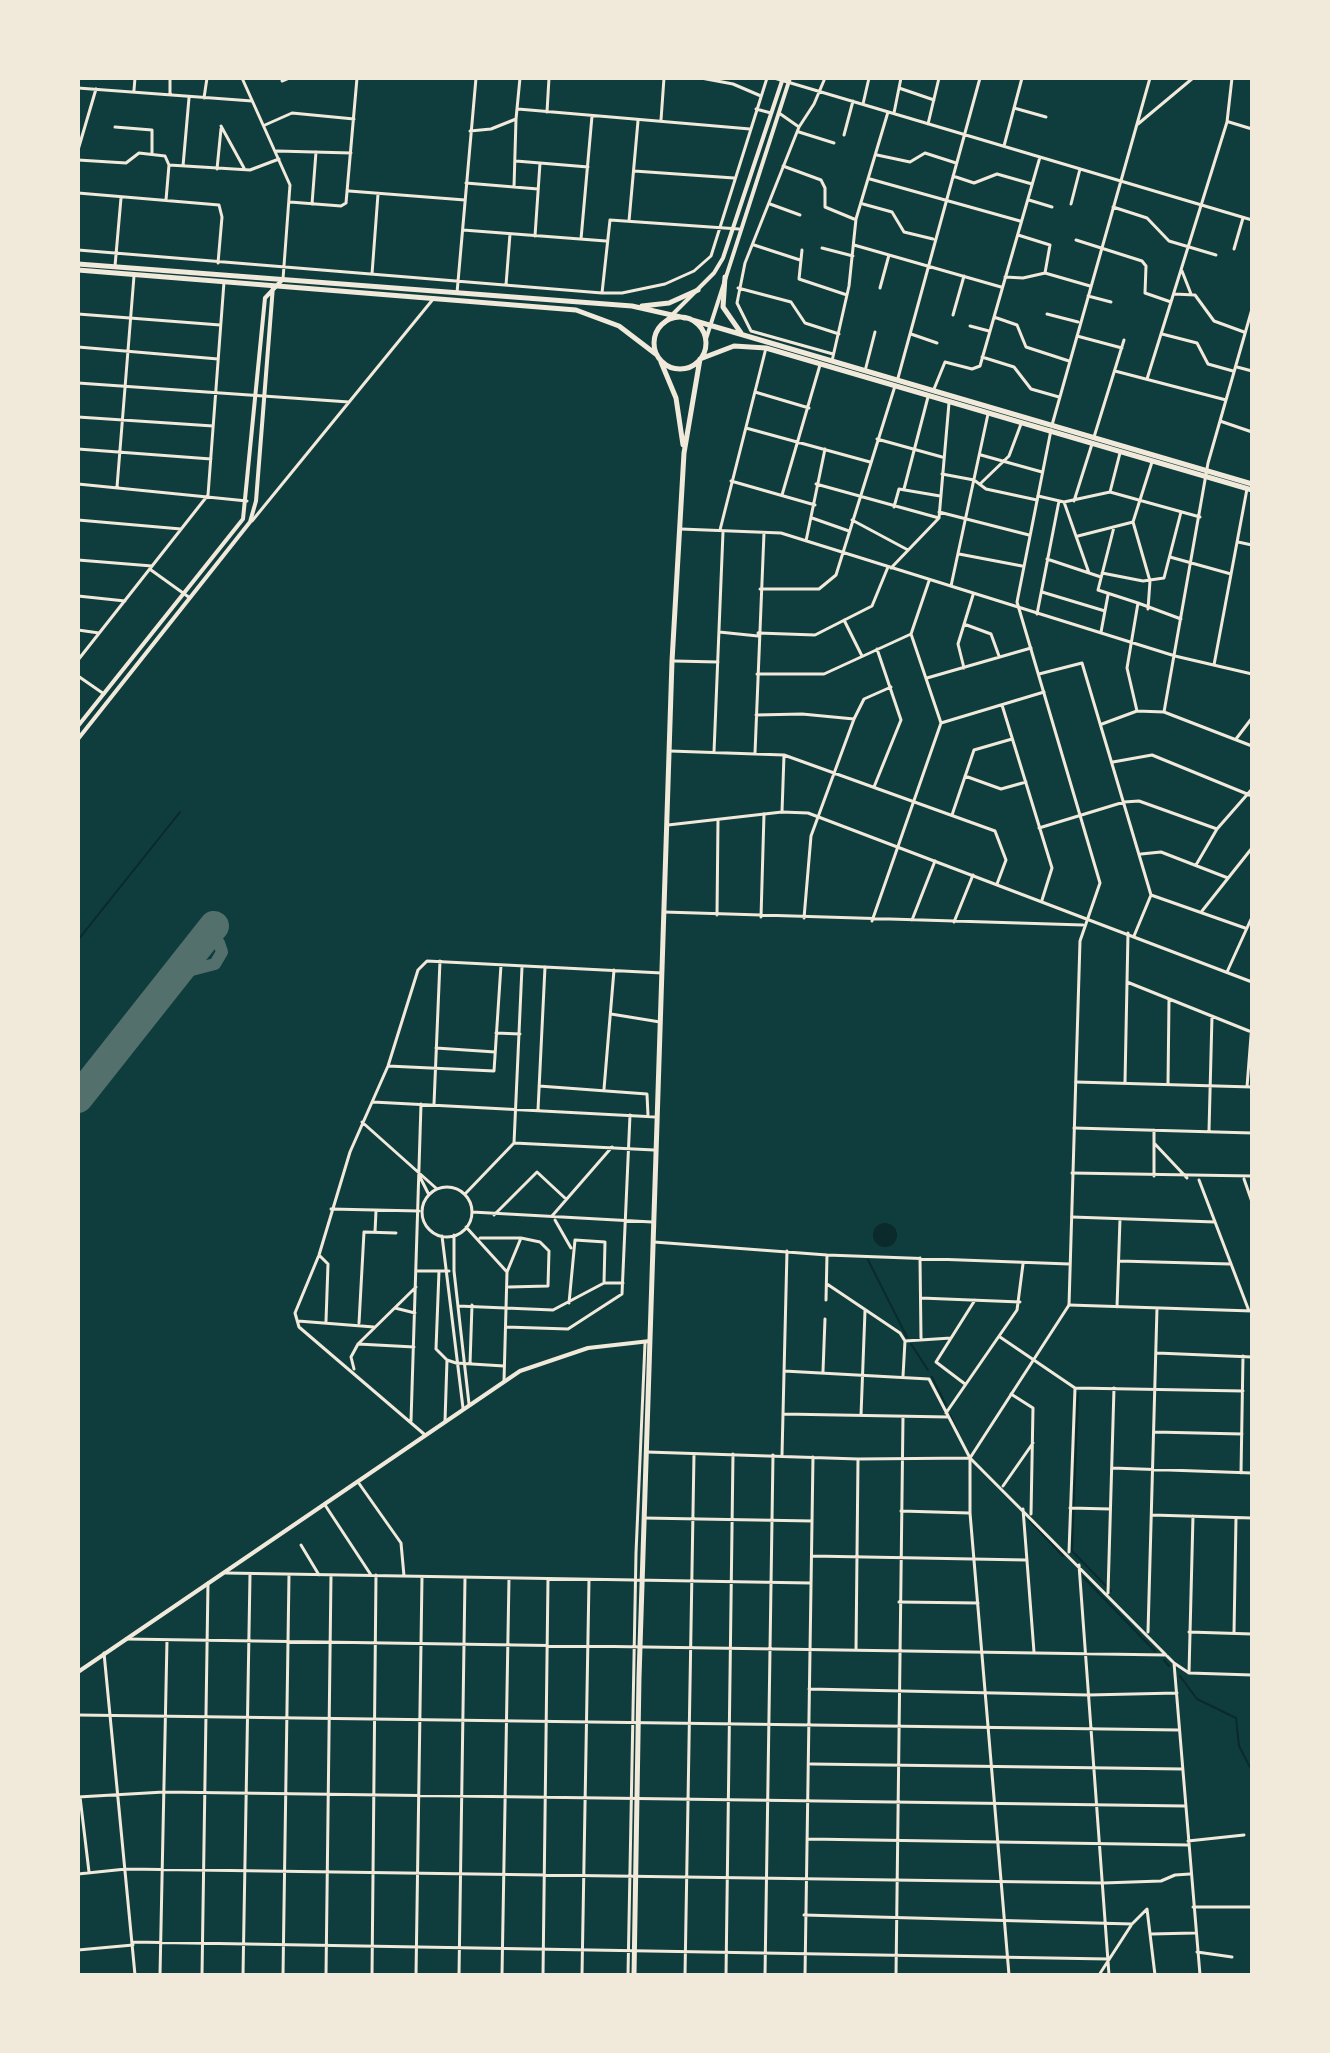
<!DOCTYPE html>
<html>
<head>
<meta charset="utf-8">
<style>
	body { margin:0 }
	#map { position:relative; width:1330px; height:2053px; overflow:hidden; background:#0f3d3e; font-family:Rubik,sans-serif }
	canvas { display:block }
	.frame { position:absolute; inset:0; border:80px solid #f1e9da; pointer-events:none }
</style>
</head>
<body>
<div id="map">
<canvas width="1330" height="2053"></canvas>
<div class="frame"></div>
</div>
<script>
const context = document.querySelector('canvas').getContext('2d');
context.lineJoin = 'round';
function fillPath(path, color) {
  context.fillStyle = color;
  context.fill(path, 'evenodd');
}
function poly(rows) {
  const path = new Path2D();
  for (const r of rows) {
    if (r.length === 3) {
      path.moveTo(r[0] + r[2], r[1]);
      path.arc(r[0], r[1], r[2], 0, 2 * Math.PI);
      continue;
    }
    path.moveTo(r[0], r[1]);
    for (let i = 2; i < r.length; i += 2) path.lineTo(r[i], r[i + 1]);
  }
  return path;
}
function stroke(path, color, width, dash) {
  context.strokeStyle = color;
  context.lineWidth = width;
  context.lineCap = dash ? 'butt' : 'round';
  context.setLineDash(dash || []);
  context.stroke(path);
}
fillPath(poly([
	[885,1235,12]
]), '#0a2a2b');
stroke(poly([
	[78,940,180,812],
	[868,1260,907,1337],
	[911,1344,928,1370],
	[932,1377,946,1405],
	[1078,1393,1072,1551,1111,1591],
	[950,1415,956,1428],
	[1029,1520,1063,1556],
	[1083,1577,1155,1651],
	[1164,1660,1169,1666],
	[1180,1676,1197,1699,1236,1718,1239,1746,1252,1771]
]), '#0a2a2b', 2);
stroke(poly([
	[169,983,188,971,215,964,222,952,219,943,206,936,196,938,186,950,186,961]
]), '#53706d', 12);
stroke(poly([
	[78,1098,214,926]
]), '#53706d', 30);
stroke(poly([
	[242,78,290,185,283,279],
	[701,78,733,84,761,96],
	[774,78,1252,220],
	[825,78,814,104,799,127,745,263,737,303,751,331,833,354],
	[282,81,289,78],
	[78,88,252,101],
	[899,88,934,100],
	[134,90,135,78],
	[170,95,170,78],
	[204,98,207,78],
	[863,104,869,78],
	[1014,108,1046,117],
	[518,109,750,129],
	[756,109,771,113],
	[547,112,549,78],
	[779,113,799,127],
	[894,113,901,78],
	[661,120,664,78],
	[1229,122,1252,129],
	[928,124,939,78],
	[1138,124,1193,78],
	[265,125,292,113,354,119],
	[221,126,244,168],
	[115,127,152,130,152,153],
	[470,131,491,129,516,119,520,78],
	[799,132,834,143],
	[844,135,853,101],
	[1004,146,1022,78],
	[78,150,96,89],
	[277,151,351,153],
	[877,155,910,162,925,153,956,163],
	[78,160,126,163,139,153,165,156,169,165,166,200],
	[516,161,588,167],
	[169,165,250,170,279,159],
	[183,166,189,98],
	[783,166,821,180,825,188,825,207,854,219],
	[217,169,221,129],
	[634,171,734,178],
	[953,176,974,183,997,174,1032,184],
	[870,179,1020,221],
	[466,183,538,189],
	[514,187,516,119],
	[349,191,465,200],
	[78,193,219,205,222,217,218,263],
	[1029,200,1052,207],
	[290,202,341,206,346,203,357,78],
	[312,204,316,152],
	[770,204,800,215],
	[863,204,892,212,904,232,933,239],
	[1071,204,1080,169],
	[1113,207,1147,218,1169,241,1216,255],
	[629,221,638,121],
	[463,230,606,241],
	[1018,235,1050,245,1045,273],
	[535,236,540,163],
	[581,239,592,116],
	[1076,240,1142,261,1146,266,1145,293,1171,302],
	[754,245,800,260],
	[854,245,1001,287],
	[822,248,853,256],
	[1234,249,1243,218],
	[78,250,602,293,622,293,665,284,694,271,711,256,767,78],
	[802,250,799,279,847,295],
	[115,266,121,198],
	[1182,271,1191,294],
	[372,274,378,194],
	[1005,277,1023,278,1045,273,1090,286],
	[506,285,510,234],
	[738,288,791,302,805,323,839,334],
	[880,288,889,255],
	[457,293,476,78],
	[602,293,610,220,739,229],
	[1174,294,1195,295,1214,321,1244,332],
	[1088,296,1111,302],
	[78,314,220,325],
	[1047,314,1078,322],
	[953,315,964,276],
	[994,317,1017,325,1026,347,1069,361],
	[970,326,989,331],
	[911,334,937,343],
	[1162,334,1197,343,1208,364,1233,371],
	[1077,336,1122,348],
	[78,347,218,359],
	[982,357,1014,367,1031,389,1059,397],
	[832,361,849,286,856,219,888,112],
	[1237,367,1252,371],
	[865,371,875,332],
	[1115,371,1226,400],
	[898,378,980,78],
	[1147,379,1227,122,1232,78],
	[78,383,349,402],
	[934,389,945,362,972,369,980,366,1040,157],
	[755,392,809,408],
	[78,417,213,426],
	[1220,421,1252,432],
	[1052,425,1150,78],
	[746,428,870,462],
	[1094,437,1124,340],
	[877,439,942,457],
	[78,449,211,459],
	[981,455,1042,472],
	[942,474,974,480,986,489,1037,500],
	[731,481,815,505],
	[78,484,247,501],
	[816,484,939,518],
	[980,484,1009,456,1021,424],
	[117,487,134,276],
	[904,489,928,397],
	[1110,492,1120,453],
	[782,495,820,365],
	[1038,496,1064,502,1110,492,1200,517],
	[1074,501,1092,444],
	[1064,502,1089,573],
	[894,507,899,489,940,496],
	[939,512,1029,535],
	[812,518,849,531],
	[78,520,181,529],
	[852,520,908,550],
	[252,521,434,298],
	[1114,527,1098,590,1138,603],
	[681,529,781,533,1175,656,1252,674],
	[720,530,766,348],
	[1078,536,1133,522],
	[806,541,825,449],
	[1238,542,1252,545],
	[959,554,1022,566],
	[1170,557,1231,574],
	[1047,559,1101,577],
	[78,560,152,566],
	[891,568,939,518,949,403],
	[151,570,190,598],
	[1102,573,1143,581,1164,578,1181,512],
	[951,586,988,414],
	[760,589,819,589,836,575,895,386],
	[1042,592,1105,611],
	[78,596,125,601],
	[1148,609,1150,581,1133,522,1152,462],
	[1037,614,1059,501],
	[844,620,862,656],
	[964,624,991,634,999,656],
	[78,630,99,633],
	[719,632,758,636],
	[1101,632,1108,595],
	[758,633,815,635,872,606,888,567],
	[78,660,208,495,224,282],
	[674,661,718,662],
	[1214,665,1247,489],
	[964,668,958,644,973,595],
	[757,674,824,674,911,634],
	[1039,674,1082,663,1151,895,1134,936],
	[78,676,104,694],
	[927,678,1031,648],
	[1002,705,1052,868,1042,900],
	[1137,711,1127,668,1138,603,1181,619],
	[1164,712,1208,463,1252,309],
	[756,715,802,714,854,719],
	[941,723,1044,692],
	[1102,724,1137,711,1164,712,1252,746],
	[1236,739,1252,718],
	[670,751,784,755,995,831,1006,860,997,884],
	[714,752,723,532],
	[755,753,764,533],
	[1113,762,1152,755,1252,796],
	[965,776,1001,789,1026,782],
	[874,787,901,720,877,649],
	[782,812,784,755],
	[952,815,974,750,1012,739],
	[1039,828,1124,802,1139,801,1217,829],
	[1141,854,1161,852,1228,878],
	[1196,865,1217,829,1252,789],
	[1151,895,1245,928],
	[1202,911,1252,848],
	[664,912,1083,925],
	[717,915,718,820],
	[761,917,764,814],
	[804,918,811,836,854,719,864,699,891,687],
	[912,920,935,861],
	[872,921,941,723,911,634,929,581],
	[954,922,973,875],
	[1227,972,1252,917],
	[1127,982,1249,1031],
	[611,1014,660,1022],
	[496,1033,520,1034],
	[436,1048,495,1052],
	[388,1066,494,1071,501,965],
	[1076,1082,1252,1087],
	[1125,1082,1128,933],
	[1168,1084,1169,1000],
	[539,1086,647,1094,648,1116],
	[1247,1087,1252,1023],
	[604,1089,614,970],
	[373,1102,656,1117],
	[434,1104,440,961],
	[538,1110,545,967],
	[362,1122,437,1189],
	[1074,1128,1252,1133],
	[1209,1131,1212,1016],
	[514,1143,522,967],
	[514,1143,654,1150],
	[1154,1143,1187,1178],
	[1072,1173,1252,1176],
	[1154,1176,1154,1130],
	[420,1177,429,1195],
	[1244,1179,1252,1202],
	[1199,1180,1249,1311],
	[447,1212,25],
	[465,1194,514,1143],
	[331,1209,419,1211],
	[472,1212,652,1222],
	[494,1215,537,1172,566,1199],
	[552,1216,612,1147],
	[1072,1217,1215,1222],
	[555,1220,571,1248],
	[466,1227,507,1272,504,1381],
	[375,1232,376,1211],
	[454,1235,454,1271,469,1404],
	[442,1236,463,1408],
	[480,1238,521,1238,540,1242,549,1251,548,1286,509,1287],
	[654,1242,827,1255,1069,1264],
	[319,1255,328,1264,326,1321],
	[920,1258,921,1338],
	[1119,1261,1230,1264],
	[417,1271,449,1271],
	[439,1271,436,1349,447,1360,456,1363,504,1366],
	[507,1272,521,1238],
	[827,1284,900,1333,905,1341,903,1376],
	[921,1298,1020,1302],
	[826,1300,827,1255],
	[569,1303,575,1240,605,1242,604,1283],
	[1069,1305,1252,1311],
	[458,1306,553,1310,604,1283,623,1283],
	[1117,1307,1120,1219],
	[395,1308,415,1313],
	[298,1321,374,1327],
	[359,1323,364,1232,396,1233],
	[506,1327,568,1329,622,1294,630,1115],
	[1000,1337,1075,1388,1243,1391],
	[905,1341,951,1338],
	[358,1344,414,1347],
	[1157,1353,1252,1357],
	[470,1364,472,1305],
	[354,1369,351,1357,358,1344,416,1287],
	[784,1371,929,1379,970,1458,1174,1663,1189,1673,1252,1675],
	[823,1371,825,1319],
	[965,1384,936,1362,975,1300],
	[1011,1394,1033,1408,1031,1514],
	[946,1413,1017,1310,1023,1264],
	[784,1414,948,1417],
	[861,1415,865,1311],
	[411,1421,421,1104],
	[445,1421,447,1360],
	[1154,1432,1242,1434],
	[424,1434,299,1327,295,1313,319,1255,350,1152,388,1066,418,970,427,961,662,973],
	[647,1452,858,1459,970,1458],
	[782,1455,787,1251],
	[1112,1468,1252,1473],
	[1241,1473,1243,1356],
	[358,1482,401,1543,404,1576],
	[1003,1486,1033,1443],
	[325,1505,371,1575],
	[1070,1508,1110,1509],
	[1023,1509,1034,1652],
	[901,1511,969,1513],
	[1152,1515,1252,1518],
	[644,1518,812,1521],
	[301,1545,319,1575],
	[1069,1552,1075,1388],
	[812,1556,1026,1560],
	[1079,1565,1109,1975],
	[226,1573,810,1583],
	[1108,1593,1114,1388],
	[899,1602,978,1603],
	[1148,1632,1157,1308],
	[1189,1632,1252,1634],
	[1234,1633,1236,1518],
	[126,1639,1166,1655],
	[856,1650,858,1459],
	[104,1653,135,1975],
	[1174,1663,1200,1975],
	[1189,1673,1193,1516],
	[809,1689,1088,1695,1177,1693],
	[78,1715,1179,1730],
	[811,1764,1183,1769],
	[78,1797,164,1792,1184,1806],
	[80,1797,89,1872],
	[808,1839,1188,1845],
	[1188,1841,1244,1835],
	[78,1874,126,1869,1103,1883,1161,1881,1175,1875,1190,1874],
	[1193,1907,1252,1907],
	[804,1915,1132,1924],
	[1151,1934,1195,1933],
	[132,1942,1108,1959],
	[78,1950,133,1945],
	[1197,1952,1232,1957],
	[160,1975,167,1640],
	[202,1975,208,1583],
	[243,1975,250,1575],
	[283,1975,289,1575],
	[326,1975,331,1575],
	[372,1975,376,1575],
	[416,1975,422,1577],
	[459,1975,465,1578],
	[502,1975,509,1578],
	[543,1975,548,1579],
	[582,1975,589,1580],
	[628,1975,636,1553,645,1343],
	[685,1975,694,1454],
	[726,1975,733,1454],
	[765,1975,773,1455],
	[805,1975,813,1457],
	[896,1975,903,1417],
	[1099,1975,1132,1924,1147,1909,1155,1975]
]), '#f1e9da', 3);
stroke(poly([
	[668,825,782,812,808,813,1252,982],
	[1009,1975,970,1513,970,1458,1069,1305,1080,941,1100,883,1017,602,1051,430]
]), '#f1e9da', 3);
stroke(poly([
	[78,726,243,519,265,298,283,279],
	[78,739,250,522,256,501,273,286]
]), '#f1e9da', 4);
stroke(poly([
	[665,322,714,273,723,258,783,78],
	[706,339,790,78],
	[78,1672,520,1371,588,1348,650,1341]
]), '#f1e9da', 4);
stroke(poly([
	[78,264,632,306,685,318],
	[78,270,576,310,619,326,657,355],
	[725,277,723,307,741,333],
	[642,306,669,303,698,290],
	[680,343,26],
	[692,320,1252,484],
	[700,359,734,346,766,348,1252,490],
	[661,362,676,398,683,445],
	[634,1975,639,1677,672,661,684,453,700,359]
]), '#f1e9da', 5);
</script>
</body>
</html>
